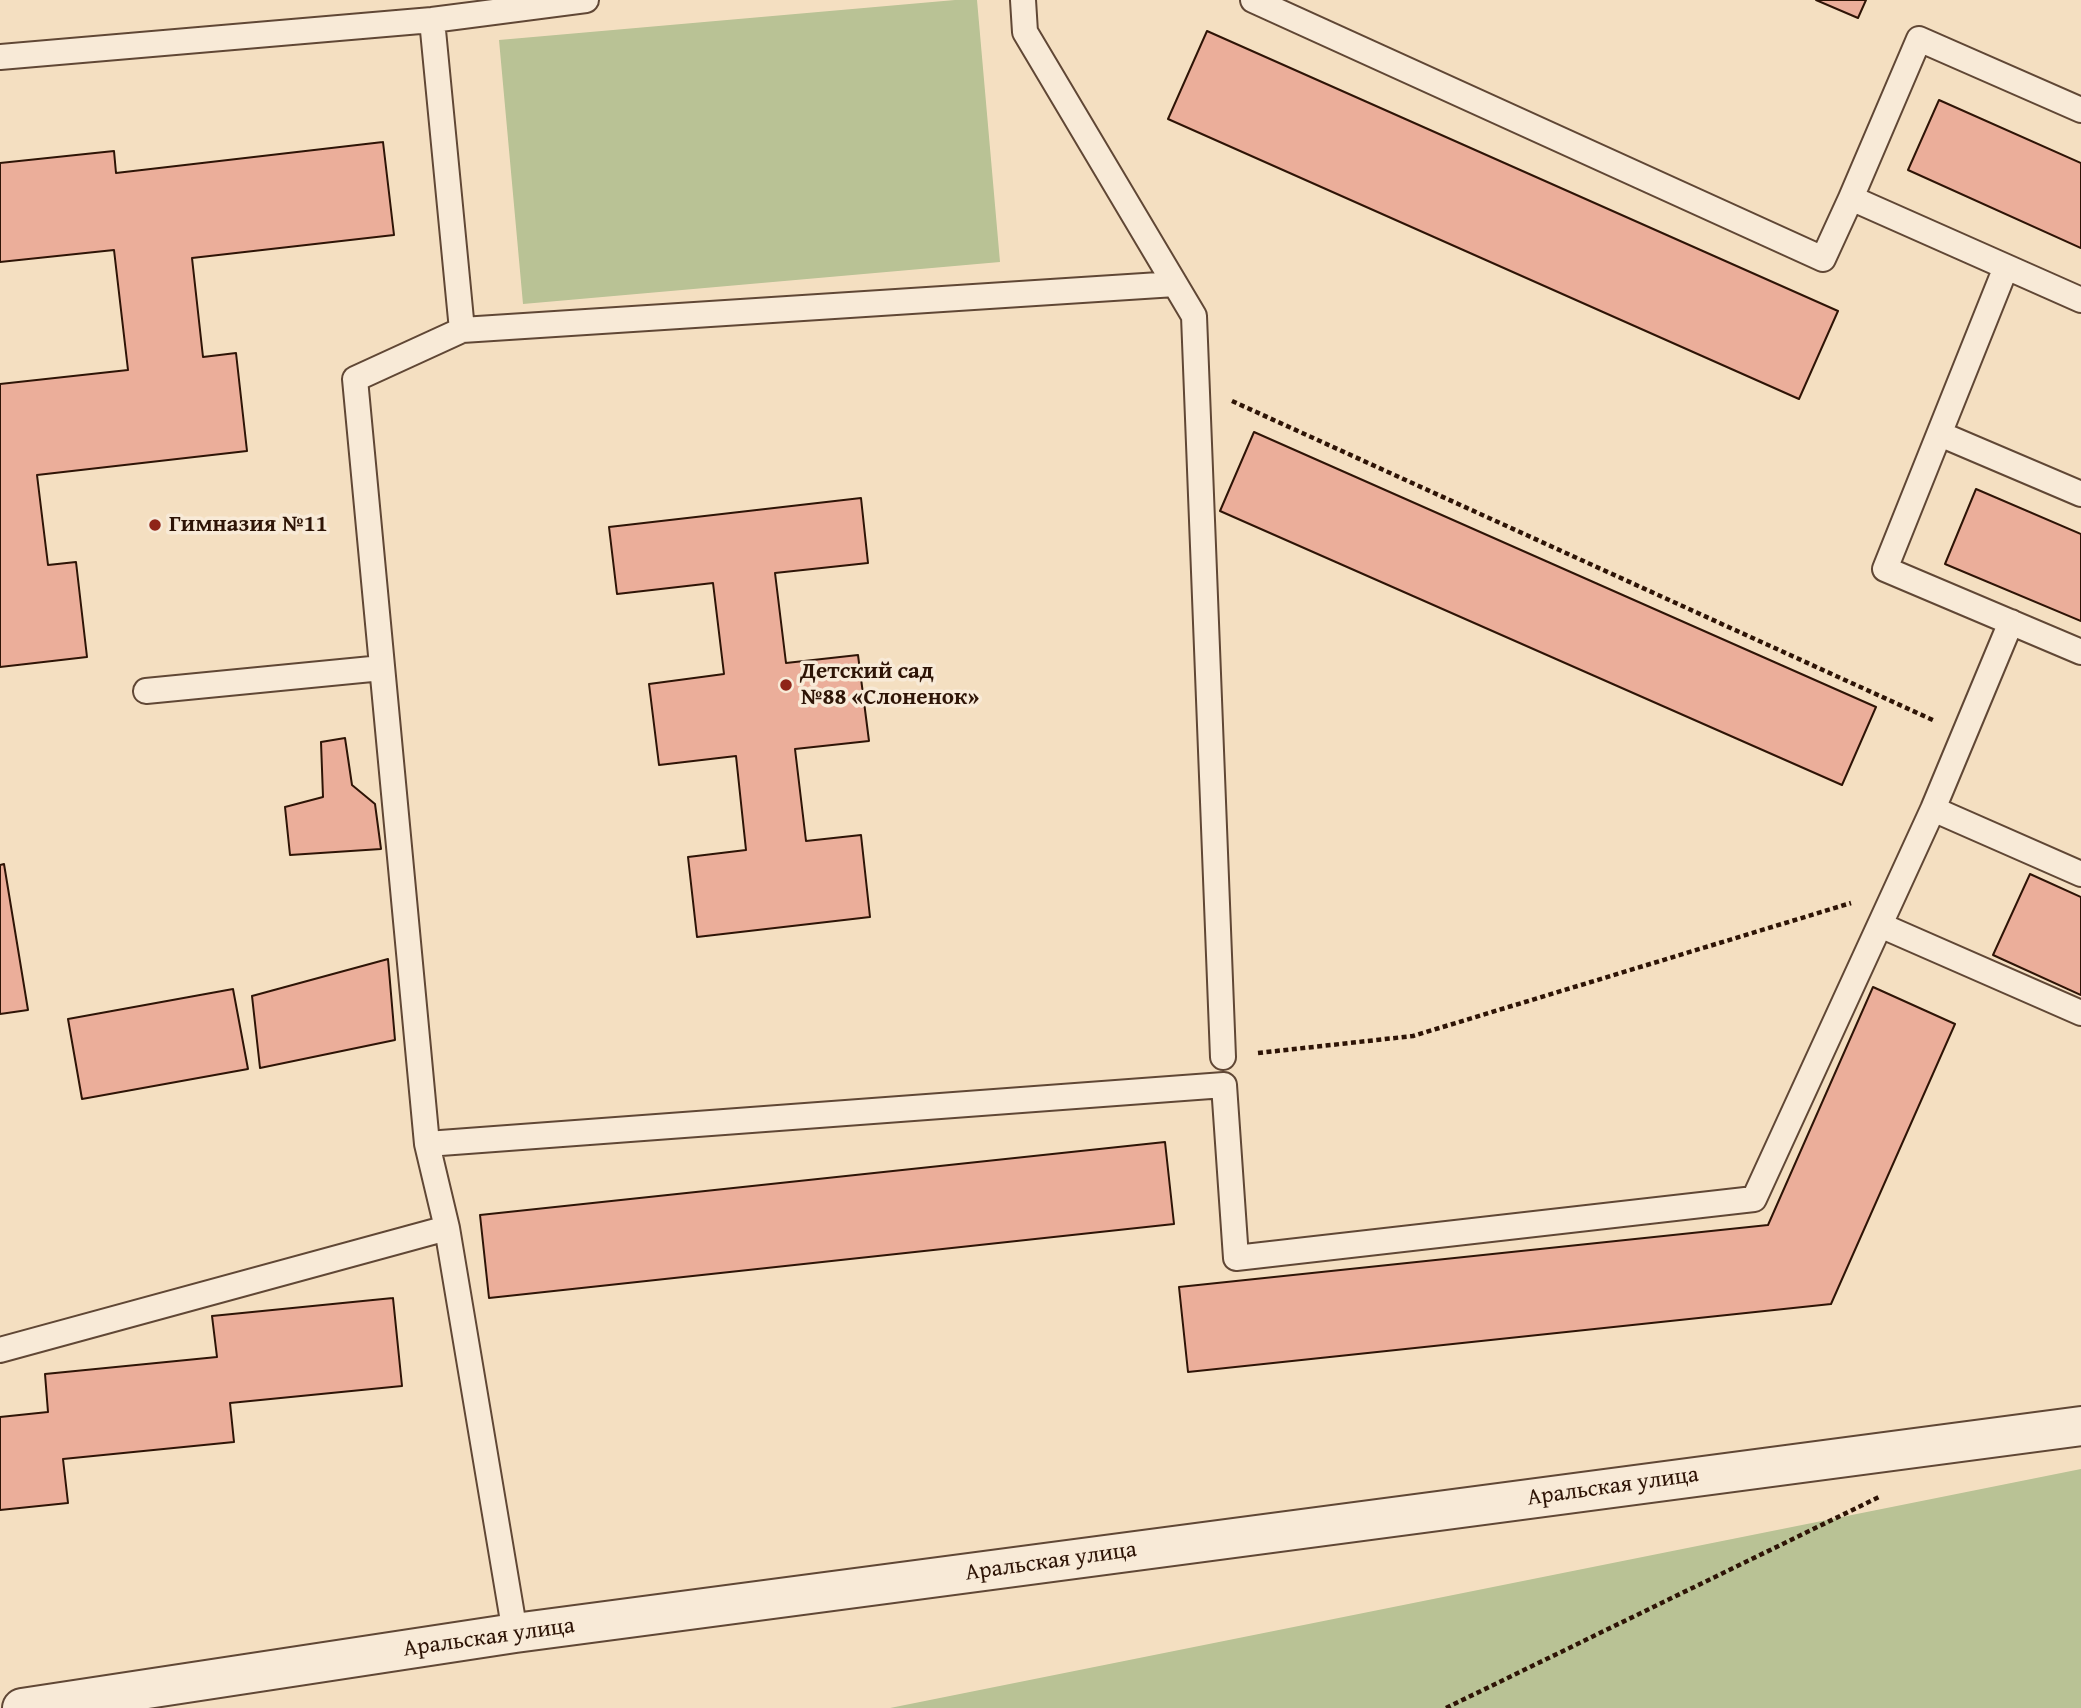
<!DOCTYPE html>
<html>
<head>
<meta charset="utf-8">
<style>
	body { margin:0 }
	canvas { display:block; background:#f4dfc1 }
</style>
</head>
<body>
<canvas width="2081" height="1708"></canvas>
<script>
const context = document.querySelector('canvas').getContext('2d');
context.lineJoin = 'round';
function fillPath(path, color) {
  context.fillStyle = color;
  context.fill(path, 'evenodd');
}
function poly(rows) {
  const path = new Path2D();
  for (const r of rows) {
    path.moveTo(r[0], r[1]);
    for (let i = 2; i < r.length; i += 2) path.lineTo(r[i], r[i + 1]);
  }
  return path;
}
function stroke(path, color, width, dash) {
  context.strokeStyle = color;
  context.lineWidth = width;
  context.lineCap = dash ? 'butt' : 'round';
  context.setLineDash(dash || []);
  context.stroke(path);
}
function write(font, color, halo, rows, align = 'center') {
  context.font = font + ' "Gentium Book Plus",serif';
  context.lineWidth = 7;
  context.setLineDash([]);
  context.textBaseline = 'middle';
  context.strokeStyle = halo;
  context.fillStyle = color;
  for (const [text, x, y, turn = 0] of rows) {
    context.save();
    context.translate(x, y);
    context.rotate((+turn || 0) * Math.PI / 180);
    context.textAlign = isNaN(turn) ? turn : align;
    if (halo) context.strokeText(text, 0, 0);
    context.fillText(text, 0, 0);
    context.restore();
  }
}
fillPath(poly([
	[955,0,977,0,1000,262,523,304,499,40],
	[2081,1469,2081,1708,890,1708]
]), '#b9c295');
const building = poly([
	[1816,0,1866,0,1858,18,1816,0],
	[1207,31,1838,311,1799,399,1168,119,1207,31],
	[1939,100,2081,163,2081,248,1908,170,1939,100],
	[383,142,394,235,192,258,203,357,236,353,247,451,37,475,48,565,76,562,87,657,0,667,0,384,128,370,114,250,0,262,0,163,114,151,116,173,383,142],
	[1254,432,1876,707,1842,785,1220,511,1254,432],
	[1976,489,2081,534,2081,621,1945,564,1976,489],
	[861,498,868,563,775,573,786,663,858,655,869,741,795,749,806,841,861,835,870,917,697,937,688,857,746,850,736,756,659,765,649,684,724,674,713,583,617,594,609,527,861,498],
	[345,738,352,785,375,804,381,849,290,855,285,807,323,797,321,742,345,738],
	[4,864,28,1010,0,1014,0,865,4,864],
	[2030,874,2081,897,2081,995,1993,955,2030,874],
	[388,959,395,1040,260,1068,252,996,388,959],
	[1873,987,1955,1024,1831,1304,1188,1372,1179,1287,1768,1225,1873,987],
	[233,989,248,1069,82,1099,68,1019,233,989],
	[1165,1142,1174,1224,489,1298,480,1215,1165,1142],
	[393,1298,402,1386,230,1403,234,1442,63,1459,68,1503,0,1510,0,1417,48,1412,45,1374,217,1357,212,1316,393,1298]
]);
fillPath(building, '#ebae9a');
stroke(building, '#2e1406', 2);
const service = poly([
	[1023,0,1025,32,1194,316,1223,1057],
	[1253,0,1823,259,1851,198],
	[432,20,462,330],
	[0,57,432,20,586,0],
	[2081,110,1919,39,1851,198,2081,300],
	[2006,267,1885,569,2081,652],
	[1940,434,2081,494],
	[146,691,382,668],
	[1933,809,2081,874],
	[1880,925,2081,1013],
	[427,1144,1224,1085,1236,1258,1754,1199,1933,809,2011,622],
	[0,1350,447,1228],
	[515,1633,447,1228,427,1144,355,379,462,330,1175,284]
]);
const minor = poly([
	[22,1708,515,1633,2081,1426]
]);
stroke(service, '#604735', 28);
stroke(minor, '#604735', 42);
stroke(poly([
	[1232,401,1935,721],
	[1258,1053,1413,1036,1851,903],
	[1446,1708,1879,1497]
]), '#2e1406', 4.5, [5, 3.5]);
stroke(service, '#f8ead7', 24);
stroke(minor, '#f8ead7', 38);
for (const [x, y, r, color] of [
	[155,525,7,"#8f2418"],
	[786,685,7,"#8f2418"]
]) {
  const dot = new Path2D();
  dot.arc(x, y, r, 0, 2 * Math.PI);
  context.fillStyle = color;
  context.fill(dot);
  stroke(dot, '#f8ead7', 2.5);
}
write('bold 23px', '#2e1406', '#f8ead7', [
	["Гимназия №11",169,525],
	["Детский сад",800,672],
	["№88 «Слоненок»",800,698]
], 'left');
write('23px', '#2e1406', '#f8ead7', [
	["Аральская улица",1613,1487,-8],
	["Аральская улица",1051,1562,-8],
	["Аральская улица",489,1638,-8]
]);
</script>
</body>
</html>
